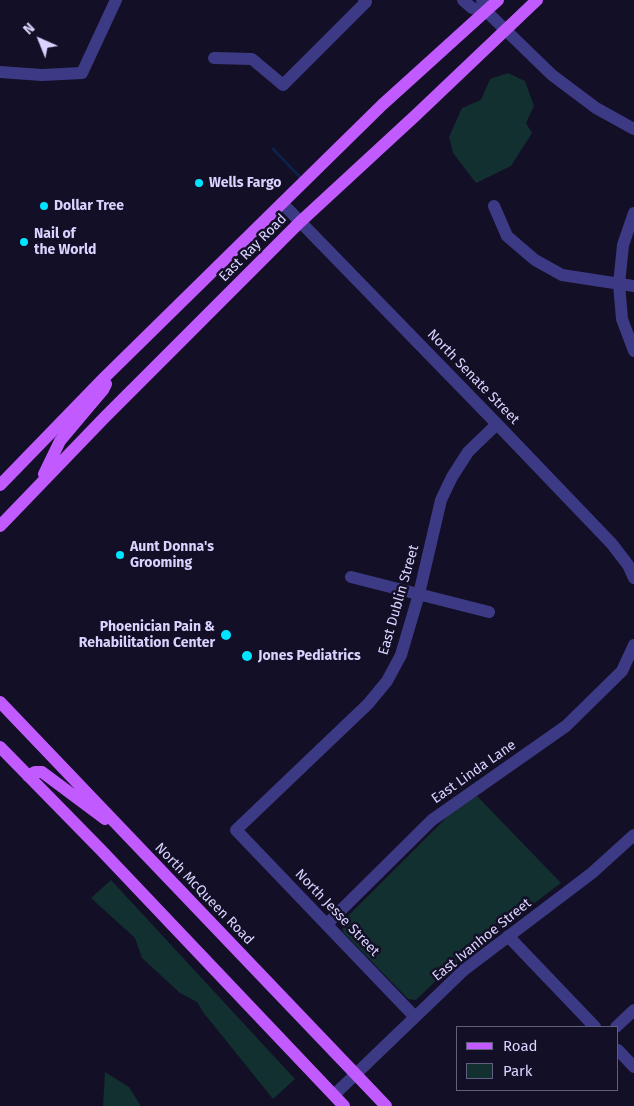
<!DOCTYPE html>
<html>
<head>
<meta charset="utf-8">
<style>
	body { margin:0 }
	#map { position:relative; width:634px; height:1106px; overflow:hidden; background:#130f26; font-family:"Fira Sans",sans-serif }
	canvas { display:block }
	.legend { position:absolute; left:456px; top:1026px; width:162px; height:65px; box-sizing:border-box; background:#130f26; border:1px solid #625e7d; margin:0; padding:6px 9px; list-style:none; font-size:15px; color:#d9d4ff }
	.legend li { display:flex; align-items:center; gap:10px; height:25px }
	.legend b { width:25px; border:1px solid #625e7d }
	.north { position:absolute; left:15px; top:15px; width:50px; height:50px; -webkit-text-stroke:4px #130f26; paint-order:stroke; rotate:316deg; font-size:14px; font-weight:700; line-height:20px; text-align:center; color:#d9d4ff }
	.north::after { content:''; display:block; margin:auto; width:18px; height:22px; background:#d9d4ff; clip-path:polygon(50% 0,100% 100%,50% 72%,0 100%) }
</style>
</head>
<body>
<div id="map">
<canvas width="634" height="1106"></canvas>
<ul class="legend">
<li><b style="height:6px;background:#c25bff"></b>Road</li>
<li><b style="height:14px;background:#12302f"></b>Park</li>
</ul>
<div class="north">N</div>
</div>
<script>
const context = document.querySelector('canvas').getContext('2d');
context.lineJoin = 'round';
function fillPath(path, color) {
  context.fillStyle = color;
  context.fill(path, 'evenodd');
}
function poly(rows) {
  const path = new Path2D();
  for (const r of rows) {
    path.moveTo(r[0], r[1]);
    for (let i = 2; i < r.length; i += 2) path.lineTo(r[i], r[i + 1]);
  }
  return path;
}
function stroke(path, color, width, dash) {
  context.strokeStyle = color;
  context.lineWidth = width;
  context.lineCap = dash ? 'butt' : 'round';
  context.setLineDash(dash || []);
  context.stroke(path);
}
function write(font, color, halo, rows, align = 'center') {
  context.font = font + ' "Fira Sans",sans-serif';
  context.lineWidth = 5;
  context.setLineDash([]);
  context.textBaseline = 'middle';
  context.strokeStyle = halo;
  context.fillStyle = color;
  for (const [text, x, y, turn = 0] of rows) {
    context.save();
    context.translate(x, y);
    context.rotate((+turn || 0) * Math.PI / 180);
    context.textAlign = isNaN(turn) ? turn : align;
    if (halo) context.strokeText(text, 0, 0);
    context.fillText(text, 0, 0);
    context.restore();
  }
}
fillPath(poly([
	[508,73,525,81,534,106,526,123,532,133,511,166,476,183,453,153,449,137,462,108,481,100,490,79],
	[477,796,561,883,448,969,416,1000,408,999,343,932,342,922,449,815],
	[111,880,295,1079,273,1099,203,1012,197,1002,180,993,142,958,135,938,91,898],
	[105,1072,129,1087,141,1106,103,1106]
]), '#12302f');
stroke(poly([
	[273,149,300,177]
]), '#0c2248', 3);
stroke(poly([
	[463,0,472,8,486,11],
	[482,0,486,11,552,75,596,108,634,129],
	[214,58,252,59,283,85,366,2,364,0],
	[0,72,42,75,82,73,116,0],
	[282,203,497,424,612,544,628,565,634,578],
	[494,206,507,236,535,260,562,275,634,286],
	[634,213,623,245,619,284,622,319,634,351],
	[351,577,489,612],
	[327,924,432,820,566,726,622,671,634,645],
	[508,936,595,1027],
	[415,1017,236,830,368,704,387,681,401,655,419,594,441,500,452,477,468,452,497,424],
	[616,1027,634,1010],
	[618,1050,634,1067],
	[334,1095,464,970,592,873,634,835]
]), '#3d3a85', 12);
stroke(poly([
	[44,474,60,441,103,390,106,384],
	[0,485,105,377,382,105,498,0],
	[0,526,105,417,300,222,416,115,537,0],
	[0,702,386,1106],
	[0,747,101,850,344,1106],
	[28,776,35,772,42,772,105,819]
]), '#c25bff', 12);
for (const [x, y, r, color] of [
	[199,183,5,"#00e5ff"],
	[44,206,5,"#00e5ff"],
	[24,242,5,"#00e5ff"],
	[120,555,5,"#00e5ff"],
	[226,635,6,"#00e5ff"],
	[247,656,6,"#00e5ff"]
]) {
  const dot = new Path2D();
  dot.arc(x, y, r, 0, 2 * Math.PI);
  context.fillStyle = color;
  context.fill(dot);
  stroke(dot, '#130f26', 2);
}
write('bold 14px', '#d9d4ff', '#130f26', [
	["Wells Fargo",209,183],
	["Dollar Tree",54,206],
	["Nail of",34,234],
	["the World",34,250],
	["Aunt Donna's",130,547],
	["Grooming",130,563],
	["Phoenician Pain &",215,627,"right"],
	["Rehabilitation Center",215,643,"right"],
	["Jones Pediatrics",258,656]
], 'left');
write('14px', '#d9d4ff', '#130f26', [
	["East Ray Road",253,248,-45],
	["North Senate Street",473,377,46],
	["East Dublin Street",399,600,-74],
	["East Linda Lane",474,772,-35],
	["North McQueen Road",204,894,46],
	["North Jesse Street",337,913,46],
	["East Ivanhoe Street",482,940,-39]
]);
</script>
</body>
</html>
